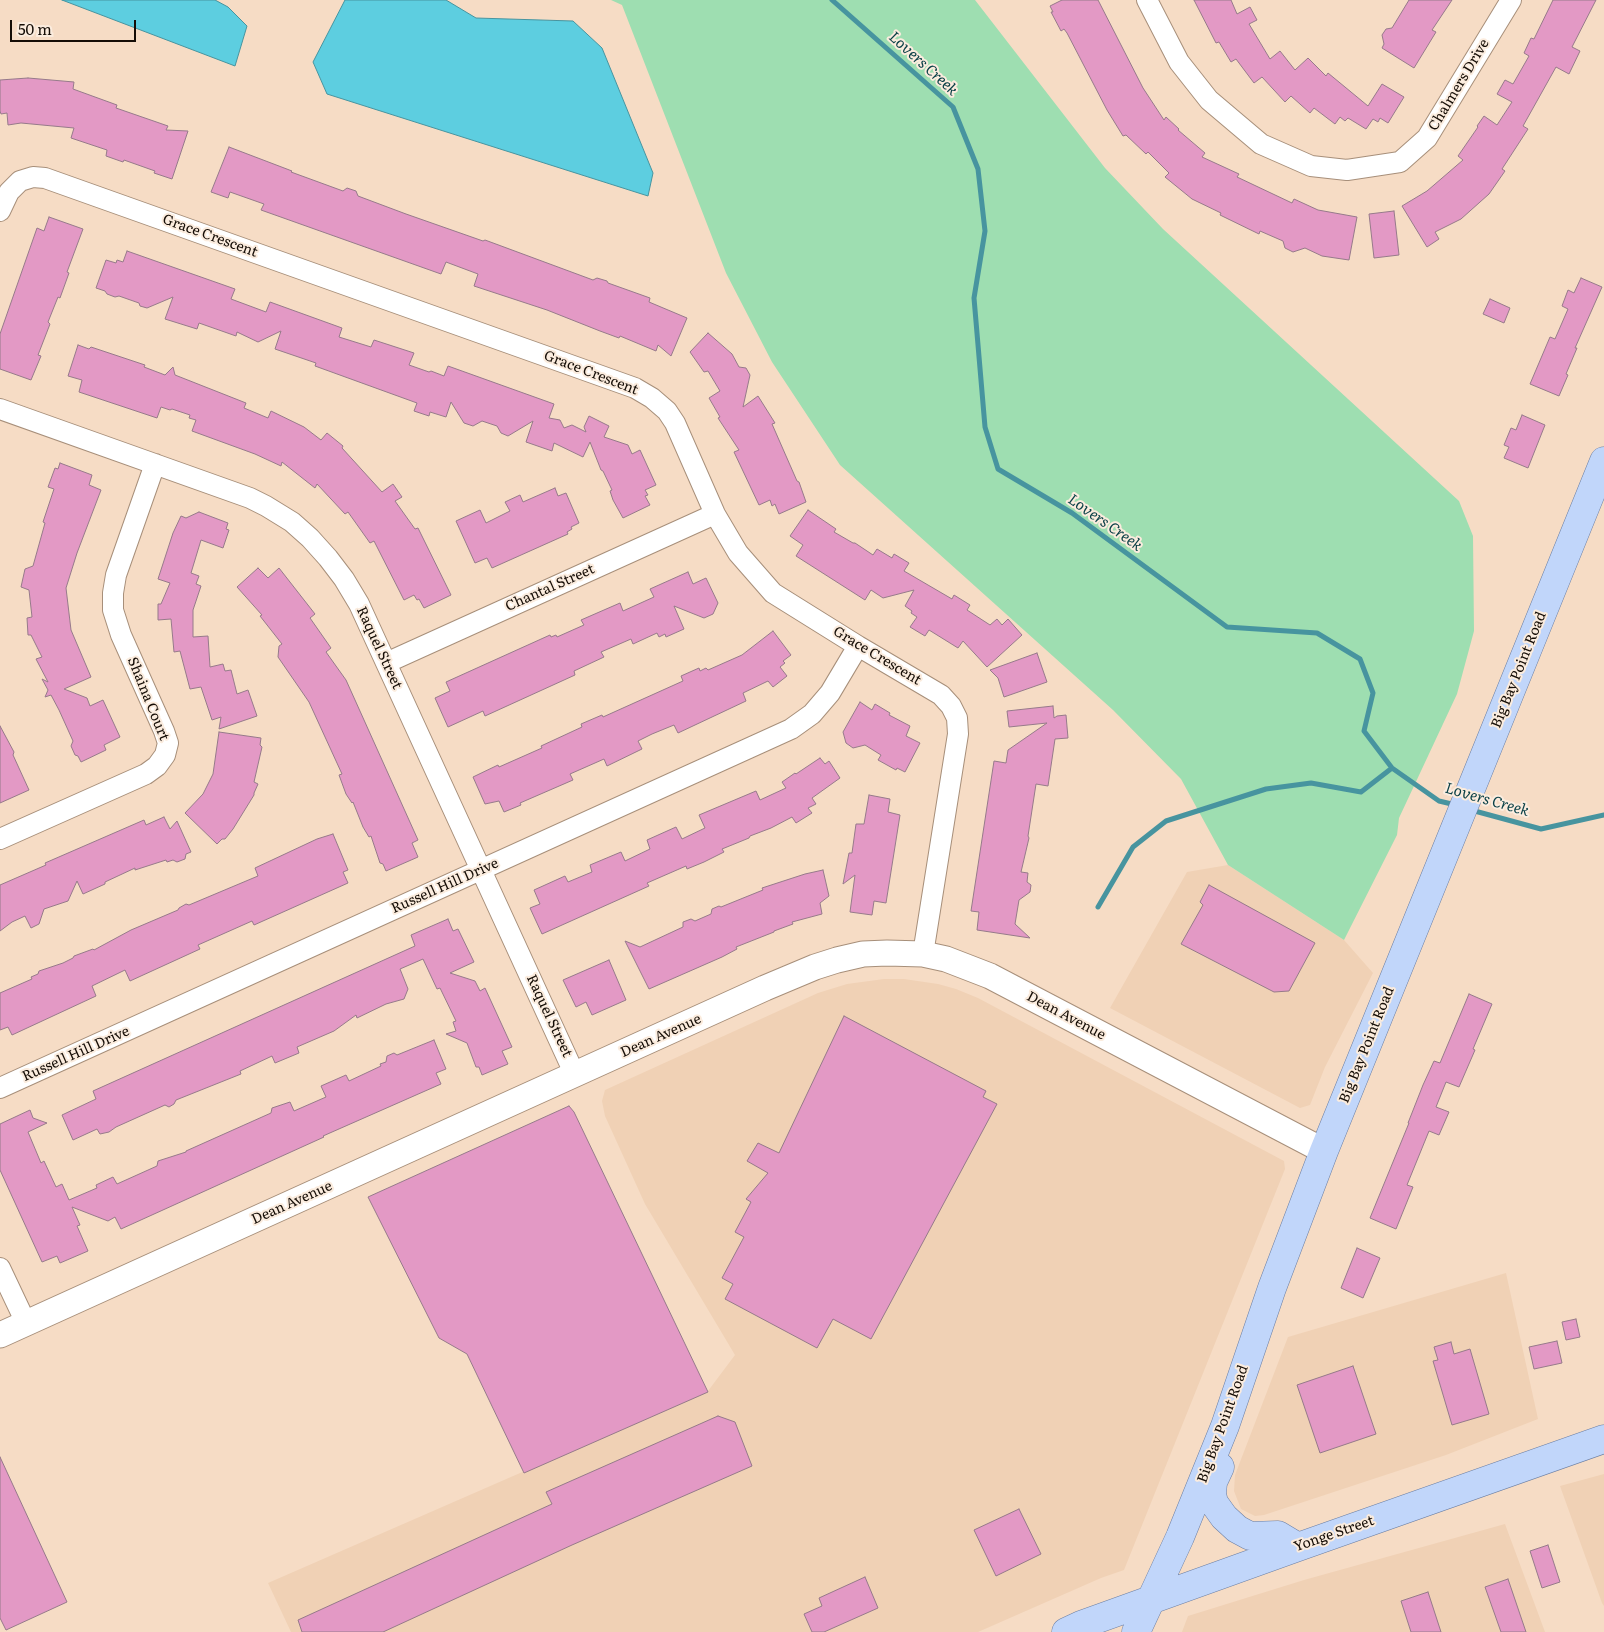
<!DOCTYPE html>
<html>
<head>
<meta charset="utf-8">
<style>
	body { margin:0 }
	#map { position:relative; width:1604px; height:1632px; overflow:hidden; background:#f6dcc5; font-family:Literata,serif }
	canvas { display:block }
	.scale { position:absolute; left:10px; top:20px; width:126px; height:22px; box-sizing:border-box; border:2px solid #150d06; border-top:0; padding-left:6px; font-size:15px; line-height:18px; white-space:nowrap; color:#150d06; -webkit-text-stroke:4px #fbecde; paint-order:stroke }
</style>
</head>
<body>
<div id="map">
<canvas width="1604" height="1632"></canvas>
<div class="scale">50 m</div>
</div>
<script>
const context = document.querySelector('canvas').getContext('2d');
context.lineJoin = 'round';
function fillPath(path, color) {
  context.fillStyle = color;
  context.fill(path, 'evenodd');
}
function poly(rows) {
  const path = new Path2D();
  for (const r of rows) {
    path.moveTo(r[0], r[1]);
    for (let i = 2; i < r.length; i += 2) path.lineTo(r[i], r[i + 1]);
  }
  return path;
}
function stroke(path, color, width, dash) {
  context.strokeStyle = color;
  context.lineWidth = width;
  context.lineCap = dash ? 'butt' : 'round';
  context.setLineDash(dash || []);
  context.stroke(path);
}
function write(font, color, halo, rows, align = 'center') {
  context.font = font + ' Literata,serif';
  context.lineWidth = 4;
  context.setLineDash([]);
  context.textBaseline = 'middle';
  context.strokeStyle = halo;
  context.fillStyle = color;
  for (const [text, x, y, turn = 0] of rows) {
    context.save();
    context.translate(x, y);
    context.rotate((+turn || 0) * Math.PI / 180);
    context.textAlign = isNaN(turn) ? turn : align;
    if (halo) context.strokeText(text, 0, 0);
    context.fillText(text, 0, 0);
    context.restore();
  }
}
fillPath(poly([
	[1228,865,1344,940,1373,973,1325,1067,1310,1105,1300,1108,1110,1008,1187,872],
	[884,979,904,979,938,984,956,989,978,998,1284,1161,1285,1169,1124,1570,1101,1578,978,1632,291,1632,268,1583,708,1391,735,1355,645,1204,605,1116,602,1101,605,1090,818,993,847,984],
	[1506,1273,1538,1419,1446,1455,1264,1515,1255,1516,1241,1509,1234,1491,1235,1475,1288,1337],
	[1604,1474,1604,1606,1602,1603,1560,1486],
	[1505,1524,1545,1632,1182,1632,1188,1616,1304,1580]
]), '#f0d1b5');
fillPath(poly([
	[611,0,975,0,1105,168,1163,229,1459,501,1473,536,1474,631,1457,694,1399,818,1397,835,1344,940,1228,865,1181,779,1113,710,840,465,772,362,726,273,622,5]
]), '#9edeb1');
const water = poly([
	[62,0,215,0,228,7,247,26,235,66,62,0],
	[345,0,446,0,476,18,573,21,602,48,653,173,648,196,327,94,313,62,345,0]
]);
fillPath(water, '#5dcee0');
stroke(water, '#47949f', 1);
stroke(poly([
	[832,0,953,107,978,169,985,231,974,298,985,427,998,469,1072,513,1227,627,1317,633,1360,659,1373,693,1364,731,1392,768,1439,801,1456,805],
	[1471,810,1541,829,1604,815],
	[1098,907,1133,847,1166,821,1266,789,1311,783,1361,792,1392,768]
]), '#47949f', 5);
const building = poly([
	[1062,0,1098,0,1143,88,1164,120,1166,117,1179,129,1178,130,1205,153,1202,157,1239,174,1237,177,1292,203,1294,199,1318,210,1357,217,1349,260,1322,256,1305,248,1293,252,1285,248,1283,241,1260,231,1259,234,1220,215,1221,213,1192,199,1165,177,1169,173,1148,152,1146,154,1126,135,1123,136,1107,110,1067,33,1064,29,1061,31,1051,12,1053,12,1050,6,1062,0],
	[1194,0,1231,0,1237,14,1250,7,1257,20,1249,24,1270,59,1280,51,1295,70,1308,58,1326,76,1328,73,1368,106,1382,84,1404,97,1388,123,1380,118,1378,122,1373,119,1366,129,1348,118,1345,121,1340,117,1335,124,1314,108,1310,113,1291,96,1285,102,1262,77,1254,83,1236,59,1231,62,1219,42,1216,43,1194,0],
	[1409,0,1452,0,1432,30,1436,32,1414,68,1382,48,1384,44,1382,35,1386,29,1392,28,1409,0],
	[1553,0,1596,0,1572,47,1580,51,1569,74,1556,67,1523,126,1528,129,1502,169,1505,171,1489,194,1461,219,1435,232,1439,239,1427,247,1402,206,1427,191,1463,160,1458,156,1478,127,1477,126,1484,116,1497,125,1512,102,1497,94,1505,80,1513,84,1529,56,1524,53,1531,38,1534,39,1553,0],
	[28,78,74,82,73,89,117,105,116,108,168,126,166,130,188,131,172,179,154,173,155,171,124,160,123,162,106,156,107,150,71,138,74,128,21,123,8,125,7,113,1,114,0,111,0,80,28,78],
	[229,147,292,171,291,172,343,191,347,188,356,191,358,196,406,214,483,241,485,240,593,280,597,278,607,281,608,283,650,298,649,302,687,318,671,356,658,345,656,351,620,336,619,338,600,331,547,310,474,286,478,274,446,262,441,274,261,210,264,204,230,192,228,198,211,192,229,147],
	[1394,211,1399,255,1374,258,1369,214,1394,211],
	[49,217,83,229,67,272,69,273,60,298,58,297,48,322,50,324,38,355,41,356,31,380,0,369,0,334,37,228,44,231,49,217],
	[127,251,235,289,231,299,266,312,270,302,342,328,339,337,371,347,374,340,414,353,409,365,429,372,431,371,444,376,448,366,554,404,549,418,560,420,564,428,572,425,586,432,584,427,589,416,609,426,604,437,628,445,632,454,640,450,656,485,645,490,648,495,645,496,650,505,623,518,613,500,610,491,612,490,603,471,601,470,590,442,583,457,554,443,552,451,526,442,533,421,508,436,501,433,497,426,482,421,473,426,464,423,451,402,446,417,430,412,429,416,414,411,417,403,315,366,316,363,275,349,281,331,258,342,237,332,236,336,199,323,197,329,165,319,173,297,147,308,140,306,139,303,119,296,115,297,107,294,105,291,96,288,106,260,116,263,117,260,123,262,127,251],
	[1581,278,1602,287,1575,348,1577,348,1566,374,1568,375,1559,396,1530,384,1550,337,1555,339,1568,309,1562,306,1568,290,1574,293,1581,278],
	[1490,299,1510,308,1504,323,1483,314,1490,299],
	[708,333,732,354,739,367,746,368,750,375,743,407,758,396,775,423,772,424,797,481,799,482,806,502,779,514,775,504,772,506,770,500,759,505,734,452,739,450,718,418,720,417,709,398,720,391,708,371,704,372,690,352,708,333],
	[78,345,89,349,91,347,145,365,144,367,165,375,173,367,175,375,246,403,244,408,268,418,271,411,304,427,321,440,327,433,343,446,342,448,382,492,393,484,402,497,395,501,415,529,418,528,451,595,424,608,419,599,417,600,414,595,404,600,374,541,370,543,348,512,345,514,317,484,315,488,282,462,281,466,255,454,192,431,196,420,189,418,190,415,172,409,170,410,161,407,157,418,79,392,82,380,68,376,78,345],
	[1522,415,1545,425,1528,468,1504,458,1509,447,1504,445,1511,428,1516,430,1522,415],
	[60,463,92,475,89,485,101,490,77,553,66,588,71,630,91,677,64,689,87,698,90,706,103,700,120,737,104,745,106,750,81,762,78,756,75,755,71,746,73,741,59,710,51,695,45,697,48,690,42,679,48,682,36,659,42,657,31,635,28,635,27,618,32,617,29,590,21,587,25,569,33,566,45,523,43,522,54,489,48,487,55,468,58,469,60,463],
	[555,488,558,496,566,493,579,523,571,527,572,529,567,532,568,534,492,568,487,558,475,563,456,521,480,510,486,523,510,511,505,502,520,495,523,502,555,488],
	[808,510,836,529,834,532,853,543,855,543,873,555,877,549,892,558,894,554,909,563,904,571,952,599,954,595,970,605,967,610,990,625,997,619,1002,625,1008,619,1022,635,987,667,963,641,958,648,929,630,925,636,910,627,917,617,911,613,912,611,905,606,914,590,883,598,871,590,865,600,796,556,803,545,790,536,808,510],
	[199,512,228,523,226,529,229,530,223,548,201,540,191,573,199,576,196,584,201,586,193,610,193,637,208,636,210,667,223,664,225,671,231,670,237,694,248,690,257,716,219,729,221,717,212,720,201,687,190,689,180,651,174,652,171,619,158,620,158,604,161,604,170,583,158,579,173,533,181,516,186,518,199,512],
	[258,568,268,578,279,568,315,614,310,618,331,648,326,652,346,680,418,840,412,843,418,857,386,871,383,864,380,863,371,836,369,837,363,827,353,802,352,803,346,794,339,775,342,774,309,702,278,657,279,646,282,644,260,616,262,615,237,587,258,568],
	[688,572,693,584,706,578,718,603,713,614,704,618,674,606,684,629,666,637,665,634,659,637,657,633,633,644,631,639,601,652,604,657,574,671,575,675,485,716,483,711,448,727,435,698,450,691,446,682,550,635,551,637,556,635,557,637,584,625,581,620,620,603,623,611,654,597,650,589,688,572],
	[773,631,791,655,783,661,785,663,780,667,787,676,773,687,768,681,743,693,746,701,678,733,674,725,652,734,638,741,642,749,607,766,604,759,570,774,573,780,520,803,521,805,504,812,499,801,485,804,473,777,498,765,499,767,542,748,541,746,582,727,581,724,602,715,603,717,683,681,681,676,699,668,700,671,706,668,708,670,742,655,773,631],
	[1037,653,1047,682,1004,697,998,678,990,670,1037,653],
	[860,702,872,710,875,704,890,713,889,715,910,726,906,736,920,743,905,772,897,768,896,770,878,760,881,755,865,745,853,748,846,743,843,732,860,702],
	[1053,706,1054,718,1057,716,1066,715,1068,738,1055,739,1048,786,1036,784,1028,836,1029,838,1021,872,1028,873,1027,882,1031,885,1030,892,1019,900,1015,924,1030,938,977,930,979,912,971,911,994,761,1006,763,1008,750,1047,723,1009,727,1007,711,1053,706],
	[0,726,14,752,13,755,29,790,0,803,0,726],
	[219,732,261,738,260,745,262,747,254,782,258,784,254,793,254,795,233,829,225,839,222,839,217,844,185,813,203,794,213,774,219,732],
	[820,758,825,764,829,761,840,778,812,798,816,804,808,808,812,813,796,823,792,817,771,828,750,836,749,838,722,849,724,852,704,862,687,869,686,866,647,883,649,886,542,934,530,908,540,904,534,890,565,876,568,882,592,872,590,865,621,852,625,861,650,849,647,840,676,827,682,839,705,828,699,815,756,791,760,800,786,788,782,782,795,773,796,774,820,758],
	[869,795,890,799,888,812,900,815,886,903,874,901,872,915,850,912,855,875,843,884,849,853,852,853,856,824,864,824,869,795],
	[164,817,170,829,177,821,191,852,186,854,185,859,177,862,173,860,167,862,166,860,135,870,135,868,105,882,105,884,83,894,77,881,68,901,44,909,39,924,31,928,25,916,12,922,0,931,0,885,46,865,45,863,144,820,146,825,164,817],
	[333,834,348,870,343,872,348,883,254,925,252,921,198,945,200,949,130,981,125,970,92,986,96,996,12,1035,8,1027,0,1030,0,993,32,979,31,977,38,974,39,971,63,963,73,958,74,956,93,949,94,950,131,930,178,910,179,908,186,904,189,905,258,876,255,868,317,839,333,834],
	[823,870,829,896,820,903,822,914,792,922,793,924,774,931,774,932,736,947,737,949,722,957,649,989,625,941,640,947,683,927,683,922,691,919,695,921,711,914,712,909,719,906,721,907,763,890,762,888,805,874,823,870],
	[1209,885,1315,943,1289,991,1274,992,1181,944,1203,905,1200,902,1209,885],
	[448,919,453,931,458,929,474,962,450,973,475,981,480,991,485,988,512,1047,502,1051,508,1064,482,1075,479,1067,476,1067,467,1043,446,1034,456,1031,453,1022,456,1021,440,988,437,989,423,959,400,969,408,989,404,999,386,1004,357,1018,356,1015,334,1031,297,1047,299,1053,275,1063,272,1056,240,1071,241,1074,176,1100,174,1104,169,1107,165,1105,116,1127,109,1132,100,1134,97,1129,73,1140,62,1115,96,1099,93,1091,415,946,411,935,448,919],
	[609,960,626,1000,592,1015,586,1002,576,1007,563,980,609,960],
	[1469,994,1492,1004,1473,1049,1475,1050,1459,1087,1446,1082,1436,1107,1449,1112,1439,1135,1429,1131,1407,1185,1413,1187,1396,1229,1370,1218,1409,1123,1408,1123,1423,1085,1434,1061,1440,1063,1469,994],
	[844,1016,986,1091,983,1097,997,1104,871,1339,833,1319,817,1348,725,1299,733,1284,722,1278,744,1237,735,1232,751,1202,746,1199,768,1173,747,1161,758,1143,779,1153,844,1016],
	[434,1040,446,1069,436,1073,441,1084,323,1136,324,1137,121,1229,115,1217,108,1221,72,1207,80,1225,77,1226,88,1251,60,1263,57,1256,42,1262,0,1170,0,1124,30,1110,33,1118,47,1123,28,1132,41,1163,44,1161,56,1187,62,1184,69,1200,97,1188,96,1185,113,1177,117,1184,157,1166,158,1161,186,1152,186,1151,271,1113,272,1108,290,1102,294,1111,326,1097,321,1086,346,1075,349,1081,381,1066,380,1064,386,1062,387,1056,394,1053,397,1055,434,1040],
	[569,1106,574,1112,708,1392,524,1473,467,1354,439,1338,368,1197,569,1106],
	[1357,1248,1380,1258,1363,1298,1341,1288,1357,1248],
	[1576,1319,1580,1337,1566,1340,1562,1322,1576,1319],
	[1557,1341,1562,1363,1534,1369,1529,1347,1557,1341],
	[1451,1342,1454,1354,1470,1349,1489,1414,1452,1425,1433,1361,1438,1360,1434,1347,1451,1342],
	[1353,1366,1376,1434,1320,1453,1297,1385,1353,1366],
	[718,1416,735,1422,752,1466,572,1545,383,1632,302,1632,298,1620,552,1504,546,1492,718,1416],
	[0,1457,67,1602,6,1630,0,1618,0,1457],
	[1019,1509,1041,1554,996,1576,974,1530,1019,1509],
	[1548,1545,1560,1582,1542,1588,1530,1551,1548,1545],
	[865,1577,878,1608,824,1632,812,1632,804,1614,822,1606,819,1598,865,1577],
	[1508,1579,1526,1632,1501,1632,1485,1587,1508,1579],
	[1428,1592,1441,1632,1411,1632,1401,1601,1428,1592]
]);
fillPath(building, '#e399c5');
stroke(building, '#967a8a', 1);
const minor = poly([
	[1147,0,1179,62,1209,100,1261,144,1311,166,1347,170,1400,162,1427,138,1511,0],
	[0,211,9,192,20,181,33,177,45,178,635,388,652,398,667,411,675,423,715,514,738,553,773,593,858,646,941,695,951,706,957,718,958,734,923,954],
	[0,409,250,498,266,506,292,522,310,538,328,558,344,579,359,604,575,1075],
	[386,663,715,514],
	[0,839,146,774,157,766,165,755,168,743,164,731,121,635,113,610,113,593,116,575,155,464],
	[0,1088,791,729,812,714,830,693,858,646],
	[0,1268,26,1323]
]);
const tertiary = poly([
	[0,1335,765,988,815,967,837,960,863,954,887,953,923,954,946,959,990,976,1324,1151]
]);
const primary = poly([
	[1220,1467,1213,1482,1212,1494,1214,1503,1224,1517,1237,1529,1250,1536,1278,1535,1298,1547],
	[1066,1632,1081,1625,1298,1547,1604,1439],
	[1136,1632,1180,1537,1225,1426,1272,1288,1324,1151,1604,461]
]);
stroke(minor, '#a78f7a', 22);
stroke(tertiary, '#a78f7a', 27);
stroke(primary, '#6a7ea3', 29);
stroke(minor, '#fff', 20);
stroke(tertiary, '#fff', 25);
stroke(primary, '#c1d6fa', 28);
write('14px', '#150d06', '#fbecde', [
	["Chalmers Drive",1459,85,-59],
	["Grace Crescent",210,236,20],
	["Grace Crescent",591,373,21],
	["Chantal Street",550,588,-24],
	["Raquel Street",379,648,65],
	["Grace Crescent",877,656,31],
	["Big Bay Point Road",1519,670,-68],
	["Shaina Court",148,699,68],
	["Russell Hill Drive",445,886,-24],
	["Raquel Street",549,1016,65],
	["Dean Avenue",1066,1016,28],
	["Dean Avenue",661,1036,-24],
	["Big Bay Point Road",1367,1045,-68],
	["Russell Hill Drive",76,1054,-24],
	["Dean Avenue",292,1203,-24],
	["Big Bay Point Road",1223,1424,-70],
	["Yonge Street",1334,1534,-19]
]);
write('italic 15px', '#0a4047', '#fbecde', [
	["Lovers Creek",923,64,42],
	["Lovers Creek",1105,523,35],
	["Lovers Creek",1487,800,16]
]);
</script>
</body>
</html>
